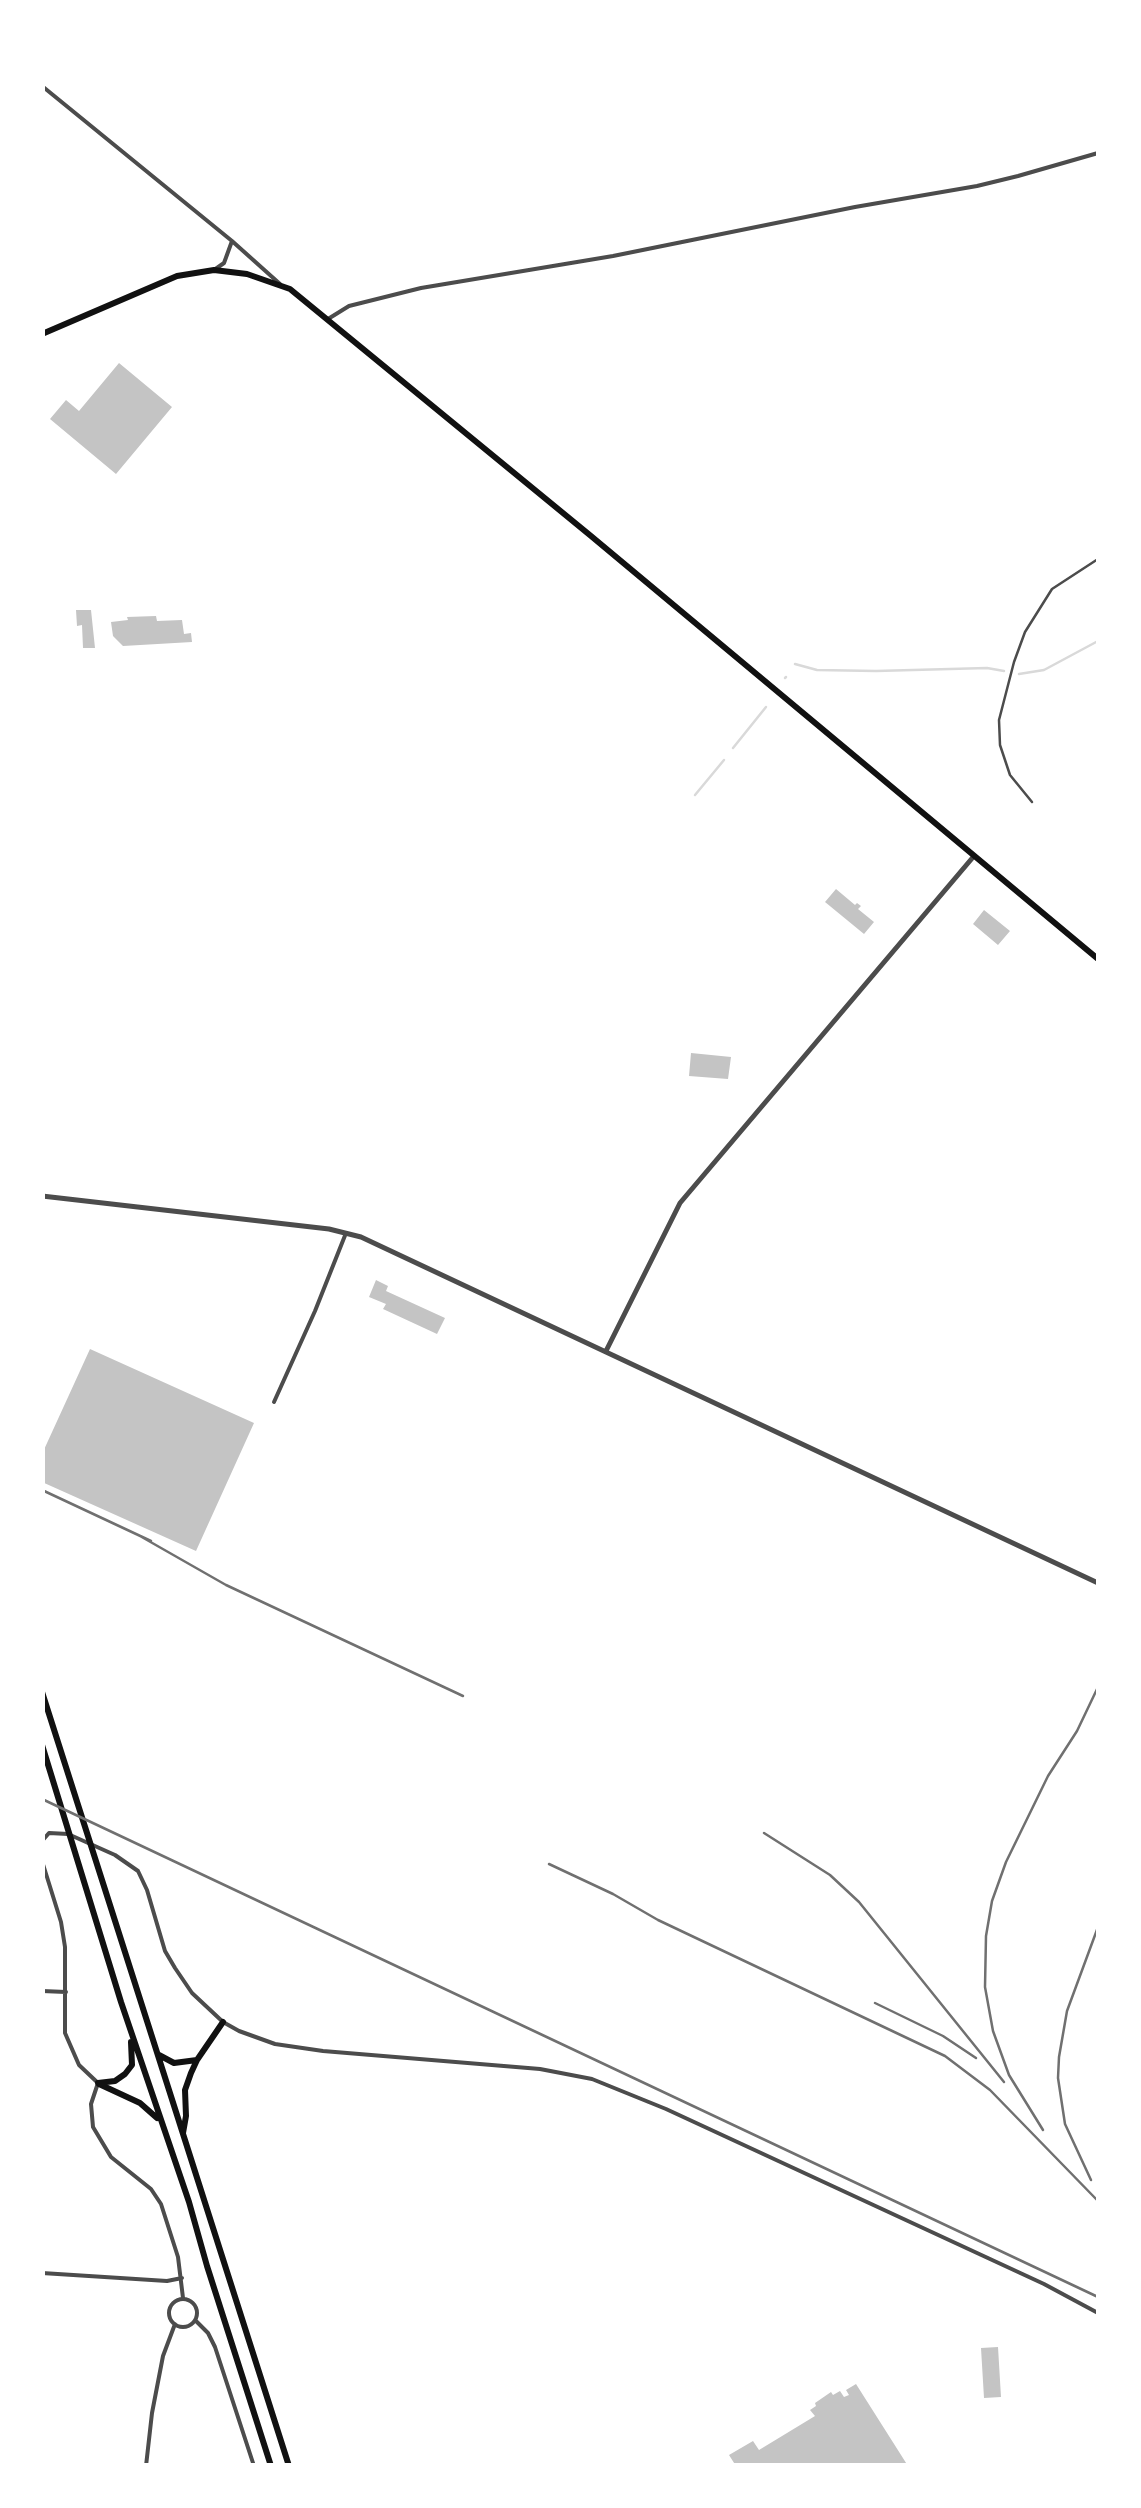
<!DOCTYPE html>
<html>
<head>
<meta charset="utf-8">
<style>
	body { margin:0 }
	#map { position:relative; width:1141px; height:2508px; overflow:hidden; background:#fff; font-family:Montserrat,sans-serif }
	canvas { display:block }
	.frame { position:absolute; inset:0; border:45px solid #fff; pointer-events:none }
</style>
</head>
<body>
<div id="map">
<canvas width="1141" height="2508"></canvas>
<div class="frame"></div>
</div>
<script>
const context = document.querySelector('canvas').getContext('2d');
context.lineJoin = 'round';
function poly(rows) {
  const path = new Path2D();
  for (const r of rows) {
    if (r.length === 3) {
      path.moveTo(r[0] + r[2], r[1]);
      path.arc(r[0], r[1], r[2], 0, 2 * Math.PI);
      continue;
    }
    path.moveTo(r[0], r[1]);
    for (let i = 2; i < r.length; i += 2) path.lineTo(r[i], r[i + 1]);
  }
  return path;
}
function stroke(path, color, width, dash) {
  context.strokeStyle = color;
  context.lineWidth = width;
  context.lineCap = dash ? 'butt' : 'round';
  context.setLineDash(dash || []);
  context.stroke(path);
}
function fillPath(path, color) {
  context.fillStyle = color;
  context.fill(path, 'evenodd');
}
stroke(poly([
	[795,664,817,670,876,671,987,668,1004,671],
	[1019,674,1044,670,1098,641],
	[785,678,786,677],
	[733,748,766,707],
	[695,795,724,760]
]), '#d9d9d9', 2.5);
fillPath(poly([
	[119,363,172,407,116,474,50,419,66,400,79,411],
	[76,610,91,610,95,648,83,648,82,625,77,626],
	[156,616,157,621,182,620,184,634,191,633,192,642,123,646,113,636,111,622,128,620,127,617],
	[836,889,855,905,857,903,861,906,858,909,874,922,864,934,825,902],
	[984,910,1010,931,998,945,973,924],
	[691,1053,731,1057,728,1079,689,1076],
	[376,1280,388,1286,386,1291,445,1318,437,1334,383,1309,386,1304,369,1297],
	[90,1349,254,1423,196,1551,42,1482,42,1454],
	[998,2347,1001,2397,984,2398,981,2348],
	[856,2384,908,2466,736,2466,729,2455,753,2441,759,2450,815,2416,810,2410,816,2406,815,2403,831,2392,833,2395,840,2391,844,2397,849,2395,846,2390]
]), '#c4c4c4');
stroke(poly([
	[1032,802,1010,775,1000,745,999,720,1014,662,1025,632,1052,589,1098,559]
]), '#4c4c4c', 2.5);
stroke(poly([
	[42,86,232,241,280,284],
	[214,270,224,263,232,241],
	[328,319,349,306,421,288,613,256,855,207,977,186,1018,176,1098,153],
	[274,1402,315,1311,346,1233],
	[42,1841,49,1833,68,1834,115,1855,138,1871,147,1890,165,1951,175,1968,192,1993,223,2022,239,2031,275,2044,323,2051,540,2069,592,2079,666,2109,1044,2284,1098,2313],
	[42,1861,61,1922,65,1947,65,2033,79,2065,98,2083,91,2104,93,2127,111,2157,151,2189,161,2204,178,2257,183,2298],
	[42,1991,66,1992],
	[42,2273,167,2281,182,2278],
	[183,2313,14],
	[195,2320,208,2333,215,2347,254,2466],
	[146,2466,152,2413,163,2356,175,2324]
]), '#4c4c4c', 4);
stroke(poly([
	[42,1196,329,1229,361,1237,1098,1583],
	[606,1351,680,1203,974,856]
]), '#4c4c4c', 5);
stroke(poly([
	[42,334,177,276,214,270,247,274,290,289,591,536,1098,959]
]), '#111', 6);
stroke(poly([
	[42,1692,289,2466],
	[42,1745,121,2002,189,2202,207,2266,271,2466],
	[159,2055,174,2063,197,2060],
	[98,2083,115,2081,125,2074,132,2065,131,2042],
	[99,2084,140,2103,157,2118],
	[183,2133,186,2116,185,2090,191,2073,197,2060,223,2022]
]), '#111', 6);
stroke(poly([
	[42,1490,151,1541],
	[140,1536,226,1585,463,1696],
	[42,1799,1098,2297],
	[764,1833,830,1875,859,1902,1004,2082],
	[549,1864,613,1894,658,1920,945,2056,990,2090,1098,2201],
	[875,2003,943,2036,976,2058],
	[1043,2130,1009,2075,993,2031,985,1987,986,1936,992,1901,1006,1862,1048,1776,1077,1731,1098,1687],
	[1091,2180,1065,2124,1058,2078,1059,2057,1067,2011,1098,1927]
]), '#707070', 2.5);
</script>
</body>
</html>
